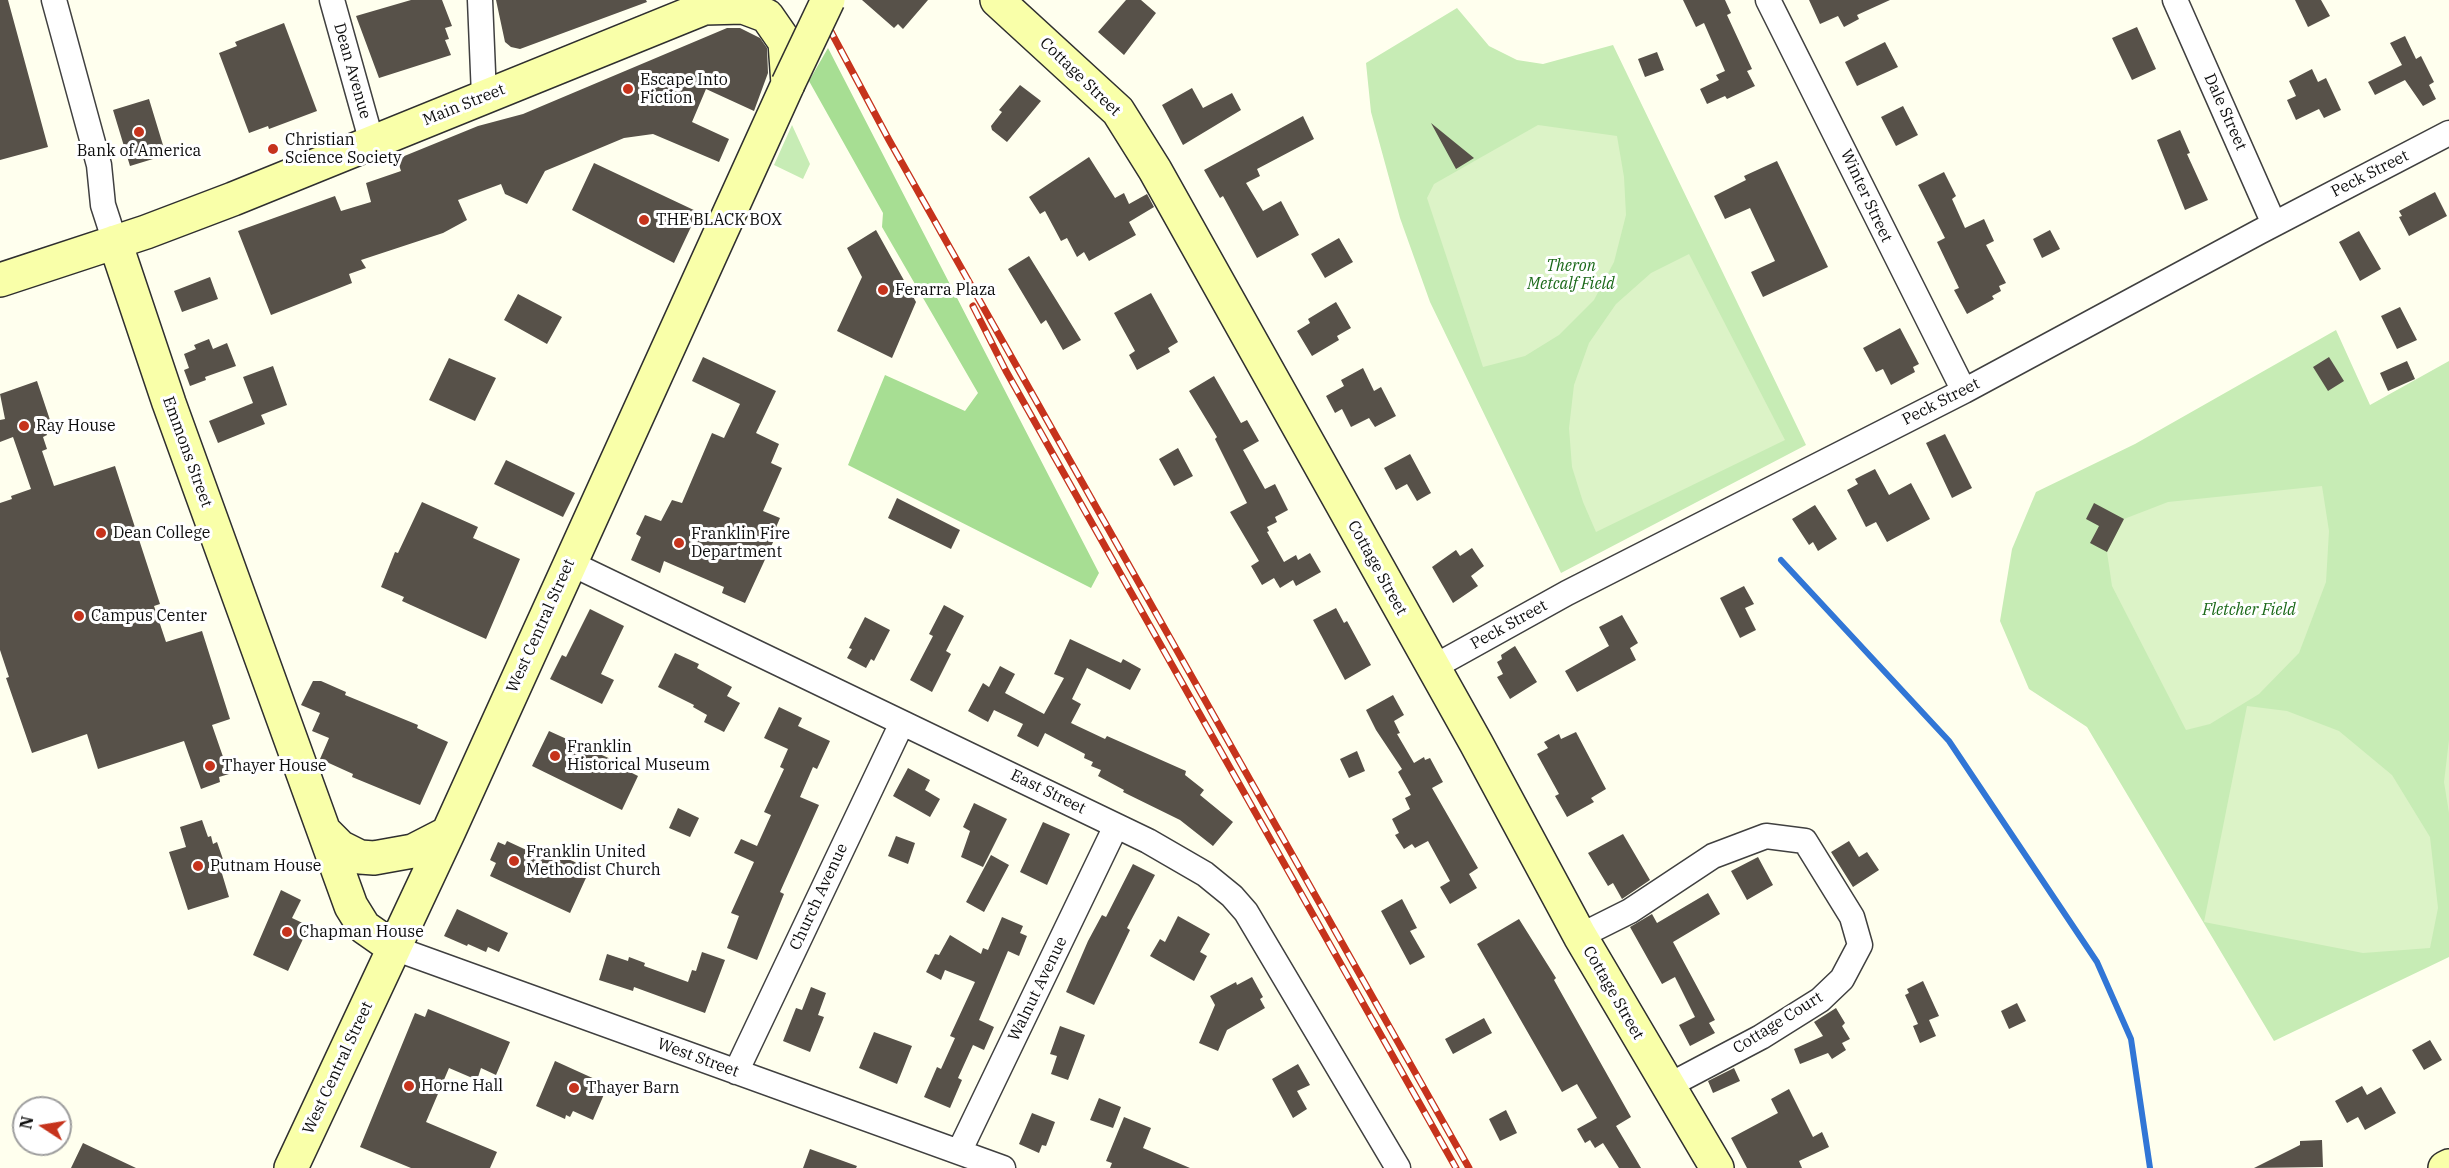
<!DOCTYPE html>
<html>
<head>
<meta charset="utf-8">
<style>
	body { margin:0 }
	#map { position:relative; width:2449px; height:1168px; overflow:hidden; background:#ffe; font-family:"IBM Plex Serif",serif }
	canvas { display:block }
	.north { position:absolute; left:12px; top:1096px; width:60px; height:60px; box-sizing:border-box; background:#fff; border:2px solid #9e9e9e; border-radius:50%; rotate:282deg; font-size:16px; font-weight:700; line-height:24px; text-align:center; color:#0d0d0d }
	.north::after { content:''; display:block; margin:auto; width:21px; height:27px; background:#c6331c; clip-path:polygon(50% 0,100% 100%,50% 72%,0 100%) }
</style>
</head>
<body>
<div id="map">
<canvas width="2449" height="1168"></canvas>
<div class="north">N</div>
</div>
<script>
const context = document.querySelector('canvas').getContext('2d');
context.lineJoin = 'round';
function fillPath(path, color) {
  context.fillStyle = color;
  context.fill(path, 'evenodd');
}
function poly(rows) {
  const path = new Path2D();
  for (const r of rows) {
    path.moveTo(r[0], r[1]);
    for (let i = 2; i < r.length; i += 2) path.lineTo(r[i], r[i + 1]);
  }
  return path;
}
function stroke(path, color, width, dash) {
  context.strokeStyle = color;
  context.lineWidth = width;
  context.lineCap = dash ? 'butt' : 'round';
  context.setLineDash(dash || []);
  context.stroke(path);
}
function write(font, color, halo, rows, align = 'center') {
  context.font = font + ' "IBM Plex Serif",serif';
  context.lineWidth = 6;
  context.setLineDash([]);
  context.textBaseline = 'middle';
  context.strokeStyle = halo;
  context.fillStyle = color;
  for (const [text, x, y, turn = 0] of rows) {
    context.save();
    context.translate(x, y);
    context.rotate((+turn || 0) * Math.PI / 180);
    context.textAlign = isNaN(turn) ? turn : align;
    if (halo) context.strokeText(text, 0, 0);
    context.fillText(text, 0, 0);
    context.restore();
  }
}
fillPath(poly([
	[1457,8,1489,46,1517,60,1543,64,1613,45,1806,445,1561,573,1430,302,1400,218,1371,112,1366,63],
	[792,125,810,164,803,179,774,165],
	[2336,330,2370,405,2449,361,2449,957,2274,1041,2087,727,2029,689,2000,621,2012,549,2036,492,2135,444]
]), '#c7ecb5');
fillPath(poly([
	[828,48,1099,573,1091,588,848,465,885,375,965,411,978,393,882,227,883,213,809,81]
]), '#a7de93');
fillPath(poly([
	[1538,125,1617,136,1624,177,1626,215,1614,262,1594,300,1559,335,1525,356,1483,367,1427,198,1434,184],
	[1689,254,1785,440,1596,532,1583,502,1572,467,1569,428,1574,385,1589,343,1616,304,1651,273],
	[2322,486,2329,531,2326,582,2299,653,2259,694,2210,724,2186,730,2112,586,2107,552,2124,519,2168,502],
	[2247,706,2287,711,2339,731,2392,775,2430,837,2438,908,2430,948,2363,953,2204,922],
	[2449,740,2449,813,2444,782]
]), '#dcf3c7');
stroke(poly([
	[1781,560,1949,741,2097,962,2131,1039,2150,1168]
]), '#3176d6', 6);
fillPath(poly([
	[0,0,8,0,48,147,0,160],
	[411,0,442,0,452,26,445,28,449,39,445,40,451,55,379,78,356,16],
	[496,0,646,0,647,2,520,49,511,47,505,42],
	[862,0,928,0,903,29,898,24,894,28],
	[1126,0,1141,0,1156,13,1124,55,1098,32],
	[1683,0,1725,0,1731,13,1727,15,1752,69,1747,71,1755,86,1727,99,1725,96,1707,104,1700,89,1719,80,1716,75,1725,71,1704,23,1696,27],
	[1809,0,1890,0,1857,15,1859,19,1844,27,1838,16,1820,24],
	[2295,0,2321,0,2330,16,2308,27],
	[284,23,317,111,269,129,268,126,249,133,219,53,237,46,235,42],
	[2137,27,2156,69,2132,80,2112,38],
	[727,28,740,28,760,38,767,48,768,73,754,111,706,89,692,122,729,139,719,162,653,134,624,138,545,171,527,204,505,194,501,184,458,200,467,220,443,233,361,260,366,268,349,274,352,283,271,315,238,231,335,196,341,211,371,202,366,183,401,171,397,159,478,126,523,114],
	[2405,36,2416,59,2421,56,2434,82,2429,85,2436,99,2423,106,2405,80,2375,95,2368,82,2402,65,2390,43],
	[1885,42,1898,67,1857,86,1845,62],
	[1657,52,1664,70,1645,77,1638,59],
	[2312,69,2318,82,2326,78,2341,110,2324,118,2319,109,2296,120,2287,100,2296,96,2289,81],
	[1020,85,1041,101,1007,142,992,130,991,126,1002,112,999,110],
	[1192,88,1203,108,1232,93,1241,110,1183,145,1162,105],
	[149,99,166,155,130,166,113,110],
	[1903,106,1918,135,1896,146,1881,117],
	[1303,116,1314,139,1257,169,1260,176,1246,183,1263,211,1281,201,1299,235,1257,258,1223,196,1220,198,1204,170],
	[1431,123,1474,158,1456,169],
	[2180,130,2190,153,2187,154,2208,200,2185,210,2157,140],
	[1089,157,1115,198,1124,193,1129,204,1147,194,1154,207,1129,222,1136,235,1089,261,1084,252,1077,257,1067,238,1061,241,1045,211,1040,214,1029,197],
	[1777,161,1828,267,1763,297,1751,272,1775,261,1750,208,1725,219,1714,196,1746,180,1744,176],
	[594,163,698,212,674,263,572,210],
	[1944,172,1956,196,1952,199,1965,228,1984,219,1994,241,1986,245,2006,283,1999,286,2001,291,1992,296,1994,299,1967,314,1954,290,1959,288,1937,242,1945,238,1918,185],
	[2435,192,2447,216,2409,236,2399,217,2402,216,2399,211],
	[876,230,916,302,892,358,837,331,862,277,847,248],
	[2050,230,2060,249,2042,258,2033,239],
	[2359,231,2381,269,2360,281,2339,242],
	[1339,238,1353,262,1325,278,1311,254],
	[1029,256,1081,340,1063,350,1046,320,1041,324,1008,269],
	[210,277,218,299,182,312,174,291],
	[1151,293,1178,342,1168,348,1170,352,1137,370,1129,355,1135,351,1114,313],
	[518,294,562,317,547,344,504,320],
	[1336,302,1351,328,1337,336,1339,340,1312,356,1297,331,1310,323,1308,319],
	[2400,307,2417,340,2397,349,2381,316],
	[1900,328,1919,364,1913,367,1915,372,1891,385,1883,369,1876,372,1863,348],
	[209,339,213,349,227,343,236,366,205,377,206,380,190,386,184,370,189,368,184,354,196,349,194,345],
	[703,357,776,391,756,433,779,444,771,463,782,468,763,511,780,518,771,539,774,540,745,603,722,593,724,587,664,561,660,573,631,560,641,537,636,534,645,515,661,521,672,500,682,503,712,433,724,438,740,404,692,381],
	[2329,357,2344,381,2328,391,2313,367],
	[449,358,496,378,475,421,429,400],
	[2407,361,2415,379,2388,391,2380,373],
	[273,366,287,405,261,415,265,424,218,443,209,421,253,403,243,377],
	[1363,368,1374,391,1381,387,1396,416,1375,427,1369,418,1351,427,1342,409,1335,413,1326,396,1344,386,1341,380],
	[1214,376,1241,423,1247,420,1259,441,1243,450,1265,489,1275,484,1288,510,1275,517,1277,522,1267,527,1269,531,1267,532,1284,562,1296,555,1298,560,1310,553,1321,572,1296,586,1293,580,1280,588,1274,578,1262,585,1251,566,1259,561,1230,512,1247,503,1215,439,1217,437,1189,391],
	[37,381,50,420,50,425,44,427,47,435,43,437,47,449,42,451,54,486,115,466,160,604,154,606,166,642,202,631,230,719,212,725,229,774,219,777,220,782,201,789,184,741,98,769,87,734,32,753,6,678,9,677,0,650,0,503,12,499,11,496,31,489,13,437,0,442,0,420,5,419,0,394],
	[1945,434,1972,488,1952,498,1926,443],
	[1178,448,1193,476,1174,486,1159,459],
	[1410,454,1431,493,1417,501,1407,484,1396,490,1384,468],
	[506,460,575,493,563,517,494,484],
	[1875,469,1889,495,1911,483,1930,519,1887,542,1876,522,1866,527,1847,490,1858,484,1855,479],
	[897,498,960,530,951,549,888,518],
	[422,502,478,527,473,538,520,559,486,639,402,601,404,597,381,587,395,552,398,553],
	[2094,503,2124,519,2107,552,2090,543,2099,526,2086,519],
	[1815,505,1837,539,1818,551,1813,542,1809,545,1792,519],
	[1472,548,1484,566,1471,576,1478,586,1453,603,1432,567,1456,550,1460,556],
	[1744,586,1754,604,1745,608,1756,630,1740,638,1720,598],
	[944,605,964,616,946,651,951,654,932,692,910,680,933,636,929,634],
	[1336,608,1344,623,1347,621,1371,665,1345,680,1313,620],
	[590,609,624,626,601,674,614,680,602,704,550,679,562,655,566,657],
	[1622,615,1638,643,1630,648,1636,660,1577,692,1565,671,1609,646,1599,627],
	[865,617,890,630,874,661,871,659,866,668,847,658,852,649,849,648],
	[1070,639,1121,663,1123,659,1141,669,1130,690,1087,668,1072,699,1081,704,1071,723,1105,739,1107,736,1186,771,1185,775,1204,790,1200,795,1233,822,1213,846,1180,820,1123,792,1124,790,1098,776,1101,770,1091,766,1093,762,1084,758,1085,754,1045,733,1038,747,1017,736,1023,724,994,710,988,722,968,711,983,683,989,687,1000,666,1015,674,1005,693,1044,714,1064,678,1054,674],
	[1515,646,1537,682,1510,699,1497,677,1503,674,1497,662,1502,659,1501,655],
	[675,653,699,664,697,668,732,687,727,696,740,703,724,732,704,722,707,715,693,707,694,705,658,687],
	[313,681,321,681,346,692,345,695,418,725,417,728,448,742,420,805,352,777,353,774,320,759,329,738,312,731,320,713,301,705],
	[1393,695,1404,715,1394,721,1400,733,1397,734,1414,763,1424,757,1425,760,1430,758,1443,782,1432,788,1478,868,1469,874,1477,888,1450,904,1440,887,1450,881,1428,841,1415,848,1412,844,1404,849,1395,835,1399,833,1392,819,1410,809,1405,798,1411,795,1398,772,1402,769,1376,730,1366,710],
	[779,707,802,718,798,726,830,741,817,769,813,767,800,797,819,805,780,892,784,894,757,960,727,948,739,916,731,913,754,862,734,853,741,839,757,846,771,815,764,812,784,769,780,767,788,749,764,738],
	[549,731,624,765,622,768,638,776,622,810,532,766],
	[1576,732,1606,789,1591,798,1594,802,1567,817,1555,796,1559,794,1537,754,1548,748,1544,742,1559,734,1561,739],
	[1357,751,1365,771,1349,778,1340,759],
	[908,768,930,780,925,790,940,799,930,817,893,796],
	[974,803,1007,819,983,867,961,857,970,831,963,827],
	[678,808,699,818,690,837,669,828],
	[202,820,208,837,211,836,213,844,217,842,225,865,220,867,229,897,188,910,169,852,186,847,180,827],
	[1043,822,1070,834,1047,885,1020,872],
	[1623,834,1650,880,1622,899,1613,883,1608,886,1588,853],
	[896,836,915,843,908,864,888,856],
	[507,841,548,860,551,851,590,869,570,913,490,876,496,863,490,860,498,842,505,845],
	[1849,841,1859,857,1867,852,1879,870,1853,887,1831,852],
	[991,855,1009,865,984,912,966,902],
	[1758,857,1773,885,1747,900,1731,871],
	[1133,864,1155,875,1127,928,1130,930,1094,1005,1066,992,1088,941,1102,915,1106,917],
	[281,890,301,900,292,918,309,926,288,971,253,955],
	[1708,893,1720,914,1673,942,1715,1020,1709,1023,1715,1033,1690,1046,1679,1025,1695,1017,1675,977,1662,984,1630,927,1652,914,1657,923],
	[1402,899,1417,928,1410,931,1425,957,1410,965,1381,911],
	[457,909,508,933,499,952,488,947,486,952,468,944,467,946,444,936],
	[1178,916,1210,934,1200,952,1207,956,1194,981,1150,956,1160,939,1165,942],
	[1002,917,1023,926,1020,933,1027,936,1019,956,1008,951,979,1020,994,1027,984,1050,973,1045,958,1078,962,1080,950,1108,924,1097,937,1067,941,1069,955,1038,950,1036,975,982,945,970,941,980,926,972,935,954,939,955,950,935,981,954,983,948,988,950],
	[1519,919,1556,978,1554,980,1631,1117,1616,1126,1641,1168,1619,1168,1603,1143,1595,1148,1590,1140,1585,1143,1577,1129,1597,1118,1577,1084,1562,1092,1477,944],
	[702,952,725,960,705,1013,634,987,633,991,599,980,607,954,628,961,629,957,645,963,644,966,688,982,692,970,696,971],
	[1252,977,1263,997,1260,999,1265,1008,1227,1030,1218,1051,1199,1043,1215,1005,1210,996,1236,982,1237,985],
	[1923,981,1939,1016,1929,1020,1936,1036,1920,1043,1913,1026,1918,1024,1905,995,1909,993,1907,989],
	[811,987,826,993,818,1015,824,1017,810,1052,783,1041,796,1008,802,1010],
	[2017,1003,2026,1021,2009,1029,2001,1011],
	[1836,1008,1845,1023,1842,1026,1850,1039,1842,1043,1846,1050,1832,1059,1828,1053,1800,1064,1794,1049,1823,1036,1814,1022],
	[428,1009,510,1042,496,1075,481,1068,477,1080,449,1068,426,1122,497,1152,490,1168,411,1168,360,1147,415,1013,425,1017],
	[1484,1018,1492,1033,1453,1054,1445,1039],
	[1060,1026,1085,1035,1068,1080,1051,1074,1057,1056,1050,1054],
	[874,1032,912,1046,897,1084,859,1068],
	[2430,1040,2442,1060,2424,1070,2412,1050],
	[555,1061,608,1085,593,1120,573,1111,570,1117,566,1115,565,1119,536,1106],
	[1298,1064,1310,1085,1297,1091,1307,1109,1293,1118,1272,1079],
	[1734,1068,1740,1081,1713,1093,1708,1081],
	[2362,1086,2367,1095,2381,1087,2396,1113,2365,1130,2358,1117,2347,1123,2335,1101],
	[1789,1089,1813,1137,1822,1132,1829,1147,1799,1161,1802,1168,1747,1168,1731,1138,1778,1113,1771,1099],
	[1099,1098,1121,1107,1113,1128,1090,1120],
	[1506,1110,1517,1133,1500,1141,1489,1119],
	[1032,1113,1055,1122,1046,1146,1042,1145,1039,1153,1019,1144],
	[1124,1117,1151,1128,1143,1148,1190,1168,1110,1168,1112,1163,1106,1161],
	[2322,1140,2323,1167,2254,1168,2300,1145,2300,1141],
	[83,1143,136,1168,71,1168],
	[810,1149,857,1166,856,1168,803,1168]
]), '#575149');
const street = poly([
	[54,0,99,165,103,205,115,242],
	[332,0,372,143],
	[480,0,484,96],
	[1768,0,1964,391],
	[2175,0,2274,224],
	[570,563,1148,841,1205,874,1232,896,1246,912,1398,1168],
	[1432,668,1567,593,1964,391,2259,232,2449,133],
	[1580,936,1630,911,1713,856,1766,836,1805,841,1852,917,1860,945,1842,979,1820,1000,1761,1037,1668,1086],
	[394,948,1003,1168],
	[736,1072,902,723],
	[959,1152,1116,826]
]);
const secondary = poly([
	[997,0,1118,111,1155,170,1476,743,1580,936,1717,1168],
	[115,242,169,403,351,906,364,927,394,948],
	[0,280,146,232,233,199,724,0],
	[325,832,340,847,360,857,374,858,413,851,448,833],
	[291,1168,448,833,788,84,785,42,767,16,743,7,704,8],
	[2445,1168,2449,1166]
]);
stroke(street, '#404040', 27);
stroke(secondary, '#2f2f2f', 36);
stroke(street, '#fff', 24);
stroke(secondary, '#f9ffa9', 33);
const rail = poly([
	[814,0,889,140,1469,1168],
	[973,306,1006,371,1456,1168]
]);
stroke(rail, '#c6331c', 7);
stroke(rail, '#fff', 4.5, [14]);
const secondaryBridge = poly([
	[788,84,828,0]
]);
stroke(secondaryBridge, '#2f2f2f', 36, []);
stroke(secondaryBridge, '#f9ffa9', 33);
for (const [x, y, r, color] of [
	[628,89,6,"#c6331c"],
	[139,132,6,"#c6331c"],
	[273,149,6,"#c6331c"],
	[644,220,6,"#c6331c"],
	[883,290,6,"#c6331c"],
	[24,426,6,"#c6331c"],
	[101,533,6,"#c6331c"],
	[679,543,6,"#c6331c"],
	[79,616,6,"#c6331c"],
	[555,756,6,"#c6331c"],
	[210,766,6,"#c6331c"],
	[514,861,6,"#c6331c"],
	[198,866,6,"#c6331c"],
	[287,932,6,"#c6331c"],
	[409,1086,6,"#c6331c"],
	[574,1088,6,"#c6331c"]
]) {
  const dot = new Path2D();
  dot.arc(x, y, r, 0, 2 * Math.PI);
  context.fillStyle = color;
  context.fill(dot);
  stroke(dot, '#fff', 2);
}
write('16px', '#0d0d0d', '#fff', [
	["Dean Avenue",352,71,74],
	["Cottage Street",1080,77,44],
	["Main Street",464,105,-22],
	["Dale Street",2225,112,66],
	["Peck Street",2370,174,-27],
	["Winter Street",1866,196,65],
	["Peck Street",1941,402,-27],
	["Emmons Street",187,452,70],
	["Cottage Street",1377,568,61],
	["Peck Street",1509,625,-29],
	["West Central Street",541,626,-66],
	["East Street",1048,792,26],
	["Church Avenue",819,897,-65],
	["Walnut Avenue",1038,989,-64],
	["Cottage Street",1613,993,60],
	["Cottage Court",1778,1023,-32],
	["West Street",698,1058,20],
	["West Central Street",338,1068,-65]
]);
write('16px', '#0d0d0d', '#fff', [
	["Escape Into",640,80],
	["Fiction",640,98],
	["Christian",285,140],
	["Science Society",285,158],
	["Bank of America",139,151,"center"],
	["THE BLACK BOX",656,220],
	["Ferarra Plaza",895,290],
	["Ray House",36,426],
	["Dean College",113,533],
	["Franklin Fire",691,534],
	["Department",691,552],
	["Campus Center",91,616],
	["Franklin",567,747],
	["Historical Museum",567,765],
	["Thayer House",222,766],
	["Franklin United",526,852],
	["Methodist Church",526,870],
	["Putnam House",210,866],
	["Chapman House",299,932],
	["Horne Hall",421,1086],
	["Thayer Barn",586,1088]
], 'left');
write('italic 16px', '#1b6919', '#fff', [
	["Theron",1571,266],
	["Metcalf Field",1571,284],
	["Fletcher Field",2249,610]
]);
</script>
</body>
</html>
